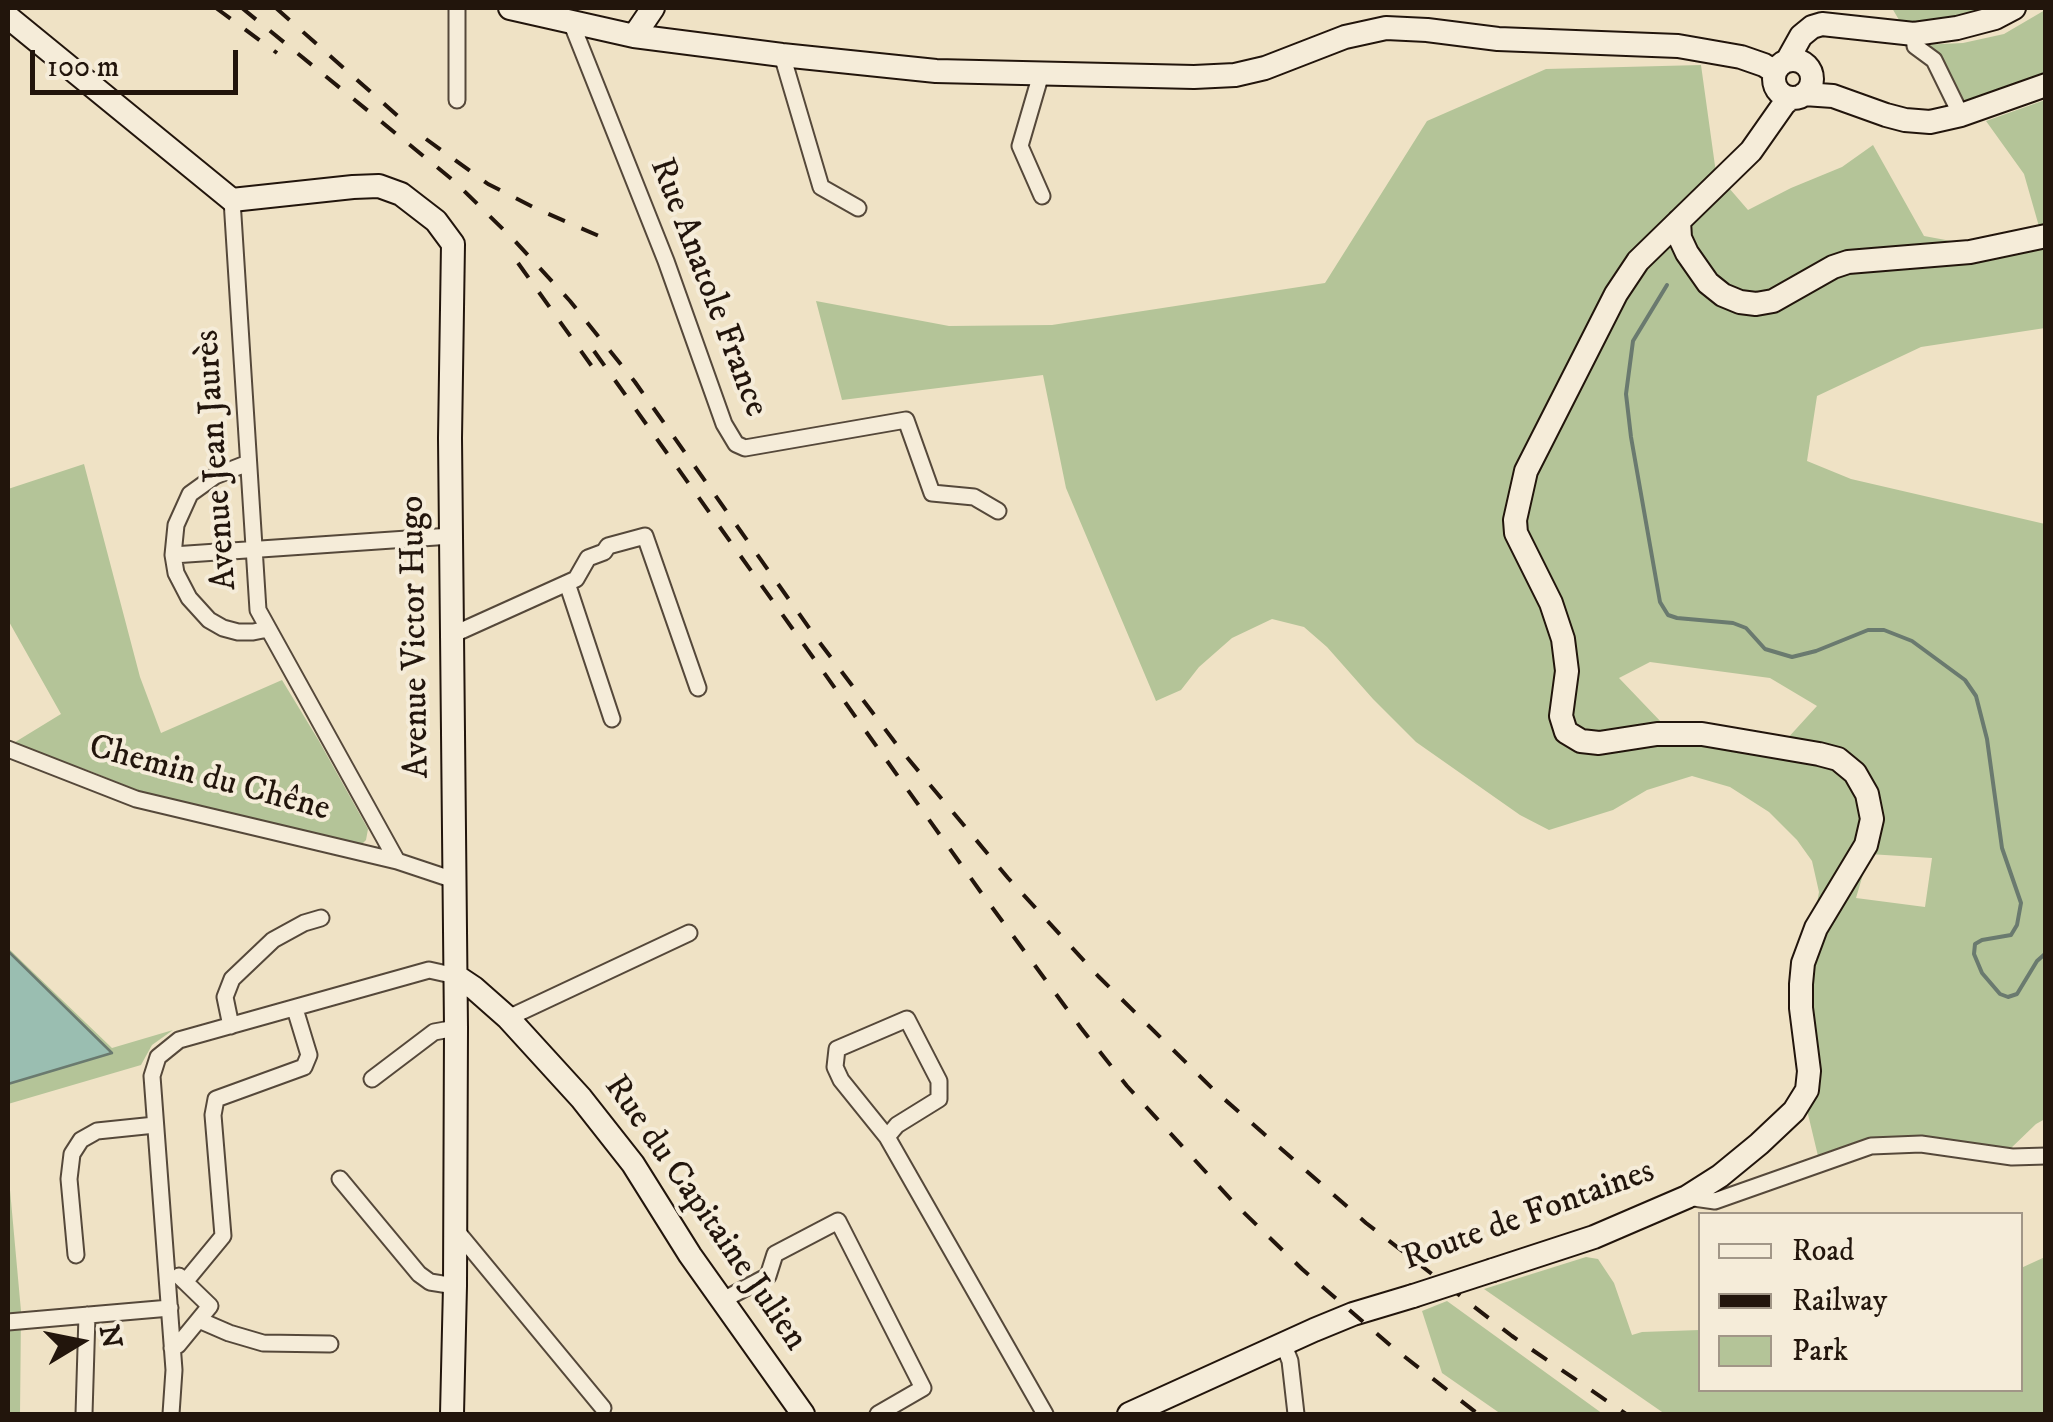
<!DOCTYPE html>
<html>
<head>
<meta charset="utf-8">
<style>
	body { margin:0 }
	#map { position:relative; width:2053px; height:1422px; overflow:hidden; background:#efe2c5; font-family:"IM FELL DW Pica",serif }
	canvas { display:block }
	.frame { position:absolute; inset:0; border:10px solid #22150c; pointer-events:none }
	.legend { position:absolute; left:1698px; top:1212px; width:325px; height:180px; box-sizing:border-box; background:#f5ecd9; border:2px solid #a19687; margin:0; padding:12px 18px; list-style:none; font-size:30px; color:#22150c }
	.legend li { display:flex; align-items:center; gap:20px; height:50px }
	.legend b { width:50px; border:2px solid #a19687 }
	.north { position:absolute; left:30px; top:1292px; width:100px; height:100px; -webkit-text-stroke:8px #f5ecd9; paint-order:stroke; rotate:80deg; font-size:28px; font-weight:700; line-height:40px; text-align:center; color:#22150c }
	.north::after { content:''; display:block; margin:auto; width:35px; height:45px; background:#22150c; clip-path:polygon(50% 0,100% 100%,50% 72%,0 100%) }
	.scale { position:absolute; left:30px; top:50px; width:208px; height:45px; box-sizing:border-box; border:5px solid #22150c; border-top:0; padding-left:12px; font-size:30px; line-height:35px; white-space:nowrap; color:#22150c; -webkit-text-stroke:8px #f5ecd9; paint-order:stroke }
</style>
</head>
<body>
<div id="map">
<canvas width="2053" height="1422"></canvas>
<div class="frame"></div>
<ul class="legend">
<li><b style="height:12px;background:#f5ecd9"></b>Road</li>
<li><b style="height:12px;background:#22150c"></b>Railway</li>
<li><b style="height:28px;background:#b4c498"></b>Park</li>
</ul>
<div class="north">N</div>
<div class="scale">100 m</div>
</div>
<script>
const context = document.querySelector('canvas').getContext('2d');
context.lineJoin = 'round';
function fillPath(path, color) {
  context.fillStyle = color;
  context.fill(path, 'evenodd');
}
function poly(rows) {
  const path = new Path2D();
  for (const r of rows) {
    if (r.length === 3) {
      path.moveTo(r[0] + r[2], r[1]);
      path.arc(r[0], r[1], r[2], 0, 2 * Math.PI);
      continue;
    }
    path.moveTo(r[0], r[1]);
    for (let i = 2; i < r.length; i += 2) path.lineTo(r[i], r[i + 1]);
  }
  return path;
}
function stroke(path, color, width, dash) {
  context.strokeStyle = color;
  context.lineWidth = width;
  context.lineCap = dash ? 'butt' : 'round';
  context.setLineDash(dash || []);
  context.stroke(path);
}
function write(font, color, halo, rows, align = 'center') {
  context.font = font + ' "IM FELL DW Pica",serif';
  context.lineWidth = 8;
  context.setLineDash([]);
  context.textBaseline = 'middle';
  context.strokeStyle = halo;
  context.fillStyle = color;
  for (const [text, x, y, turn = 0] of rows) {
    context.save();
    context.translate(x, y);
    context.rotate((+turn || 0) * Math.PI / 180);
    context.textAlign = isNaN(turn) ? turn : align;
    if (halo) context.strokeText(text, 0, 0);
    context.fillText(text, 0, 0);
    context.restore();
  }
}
fillPath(poly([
	[1892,8,1986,8,1937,20,1902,25],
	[2045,10,2045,83,1966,109,1920,45,1963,43,2004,34],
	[1701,65,1716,173,1748,210,1791,188,1842,167,1873,145,1924,236,1962,243,2040,230,2024,174,1986,121,2045,100,2045,328,1921,347,1817,396,1807,461,1851,479,2045,524,2045,1119,2036,1124,2009,1150,1932,1141,1818,1156,1807,1110,1808,956,1819,892,1812,861,1797,840,1769,812,1730,787,1692,776,1647,790,1613,810,1549,830,1520,815,1416,742,1373,699,1327,647,1304,627,1272,619,1232,638,1199,667,1181,690,1156,701,1066,488,1043,375,842,400,816,301,949,326,1052,325,1325,283,1427,121,1546,69],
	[1650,662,1770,678,1817,706,1786,740,1663,724,1619,678],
	[1869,854,1932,858,1925,907,1856,898],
	[84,464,140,677,161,733,282,680,319,741,368,829,366,840,361,845,157,798,90,771,12,744,61,714,8,620,8,489],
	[8,948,112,1048,173,1030,152,1045,141,1065,8,1104],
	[8,1168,21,1311,20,1414,8,1414],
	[1586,1257,1598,1259,1614,1283,1632,1335,1642,1332,1700,1330,1700,1390,2020,1390,2021,1268,2045,1257,2045,1414,1665,1414,1484,1289],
	[1447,1301,1603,1414,1501,1414,1442,1373,1422,1311]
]), '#b4c498');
const water = poly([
	[8,951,112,1053,8,1084,8,951]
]);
fillPath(water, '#9abeb1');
stroke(water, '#6a7a6f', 2.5);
stroke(poly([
	[1667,285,1633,341,1626,394,1631,437,1660,602,1668,615,1677,618,1733,623,1746,628,1765,649,1792,657,1816,651,1868,630,1884,630,1912,641,1965,680,1976,696,1987,739,2002,848,2021,903,2017,925,2011,935,1982,940,1975,944,1974,954,1982,973,2000,994,2008,997,2017,994,2037,961,2046,953]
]), '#6a7a6f', 4);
const street = poly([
	[457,8,457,100],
	[571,22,666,261,724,424,736,444,745,448,906,420,932,493,974,497,998,511],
	[1914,34,1915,46,1934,60,1961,115],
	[782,55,821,187,858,208],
	[1041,74,1020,146,1042,196],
	[232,200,258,610,397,861,454,880],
	[248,463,215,476,190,494,176,525,173,555,176,573,189,598,209,620,223,628,238,632,253,632,268,629],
	[173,555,451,536],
	[567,583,612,719],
	[452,635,576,579,588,558,604,552,608,546,645,536,698,688],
	[8,749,136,799,397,861],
	[508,1018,689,933],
	[231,1026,225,997,232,979,273,940,304,923,321,918],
	[372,1079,434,1032,456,1028],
	[887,1137,841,1080,835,1067,837,1049,907,1019,939,1081,939,1099,897,1125,887,1137,1045,1414],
	[340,1179,419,1274,430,1282,455,1286],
	[1687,1197,1715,1201,1871,1146,1921,1144,2012,1157,2046,1156],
	[455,1229,603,1408],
	[76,1255,69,1179,72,1154,81,1140,97,1131,155,1125],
	[185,1282,223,1236,213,1115,216,1099,304,1067,309,1055,295,1009],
	[723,1300,768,1276,775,1254,838,1221,923,1388,878,1414],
	[199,1320,229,1333,263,1343,330,1344],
	[8,1322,170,1308],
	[1283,1343,1290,1361,1296,1414],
	[172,1348,178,1345,210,1306,179,1276],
	[84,1414,87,1315],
	[171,1414,174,1370,152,1076,158,1057,179,1040,429,970,456,976]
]);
const secondary = poly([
	[510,8,634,36,782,55,936,71,1194,77,1235,75,1265,68,1345,37,1386,28,1427,30,1498,39,1678,46,1741,57,1764,65,1775,72],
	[8,17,232,200,353,187,379,186,401,194,436,221,453,244,450,438,456,1028,455,1286,452,1414],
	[634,36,653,8],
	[1793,79,19],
	[1787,61,1801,36,1812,27,1822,24,1914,34,1957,28,1995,18,2014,8],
	[1804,94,1833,96,1886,115,1905,120,1930,122,1961,115,2046,85],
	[1679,221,1680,238,1687,253,1708,283,1723,295,1740,302,1756,304,1773,301,1833,267,1848,262,1970,252,2046,236],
	[456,976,474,988,508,1018,581,1098,633,1164,690,1255,803,1414],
	[1493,1270,1594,1237,1687,1197,1720,1176,1759,1144,1794,1111,1807,1090,1809,1071,1801,1008,1801,984,1803,963,1816,928,1866,845,1872,819,1867,794,1855,773,1838,759,1819,754,1702,734,1657,734,1599,743,1581,741,1566,732,1561,716,1567,671,1563,639,1551,603,1516,533,1515,520,1526,471,1616,294,1638,261,1751,151,1784,104,1791,98],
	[1129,1414,1314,1330,1353,1314,1413,1296]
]);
stroke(street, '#55483a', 19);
stroke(secondary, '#22150c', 26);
stroke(street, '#f5ecd9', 15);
stroke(secondary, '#f5ecd9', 22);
stroke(poly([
	[216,8,277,53],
	[242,8,454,181,514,240,570,301,635,382,817,639,900,749,1008,878,1098,976,1215,1091,1366,1223,1512,1336,1626,1414],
	[276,8,399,117],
	[426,139,488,184,537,209,606,239],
	[518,263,596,372],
	[594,351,980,891,1081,1028,1127,1086,1236,1205,1302,1269,1391,1346,1478,1414]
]), '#22150c', 4, [18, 18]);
const secondaryBridge = poly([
	[1413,1296,1493,1270]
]);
stroke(secondaryBridge, '#22150c', 26, []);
stroke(secondaryBridge, '#f5ecd9', 22);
write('35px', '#22150c', '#f5ecd9', [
	["Rue Anatole France",707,288,69],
	["Avenue Jean Jaurès",218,460,-94],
	["Avenue Victor Hugo",417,637,-91],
	["Chemin du Chêne",209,780,15],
	["Rue du Capitaine Julien",704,1214,55],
	["Route de Fontaines",1529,1217,-20]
]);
</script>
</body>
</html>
